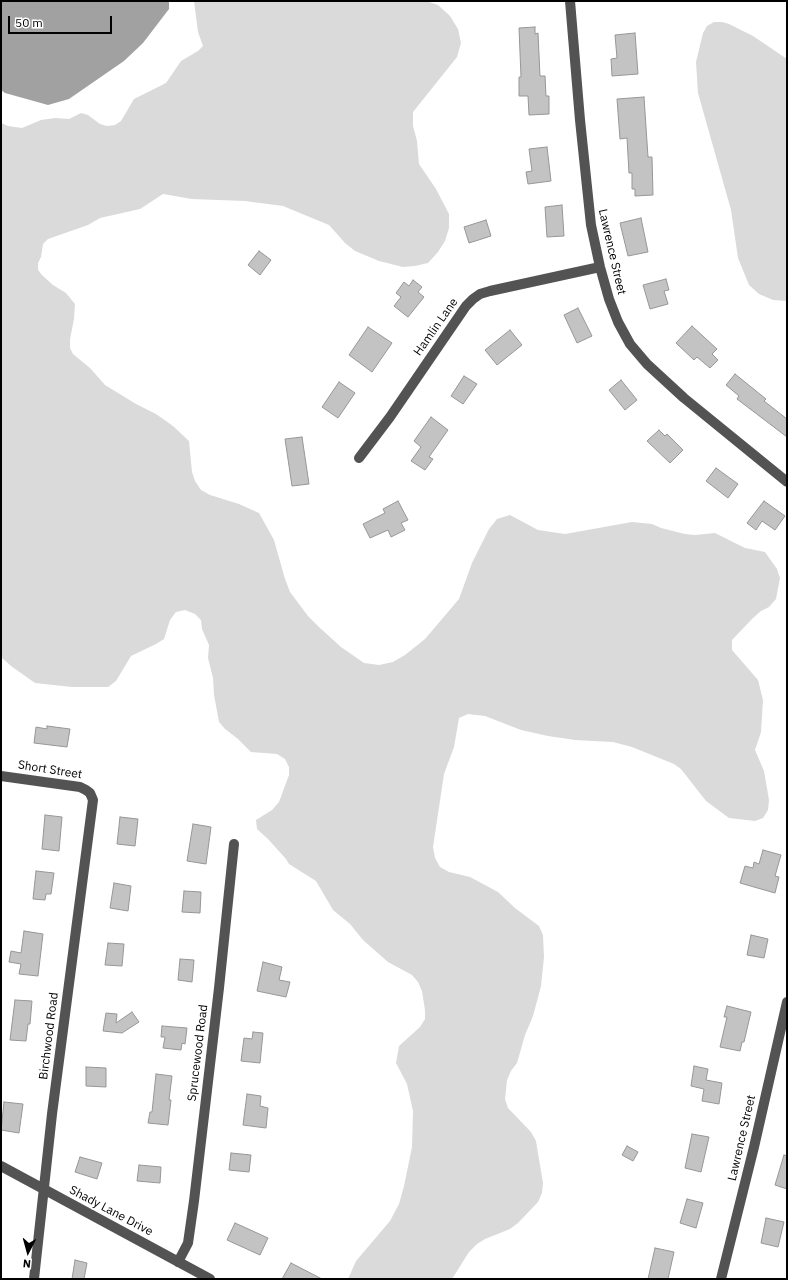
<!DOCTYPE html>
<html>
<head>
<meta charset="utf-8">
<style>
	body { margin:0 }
	#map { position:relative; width:788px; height:1280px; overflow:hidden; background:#fff; font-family:"IBM Plex Sans",sans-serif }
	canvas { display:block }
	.frame { position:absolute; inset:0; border:2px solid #000; pointer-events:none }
	.north { position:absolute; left:8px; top:1232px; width:40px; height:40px; -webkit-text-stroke:3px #fff; paint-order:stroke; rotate:186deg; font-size:11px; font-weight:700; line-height:16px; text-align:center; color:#000 }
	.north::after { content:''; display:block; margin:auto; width:14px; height:18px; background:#000; clip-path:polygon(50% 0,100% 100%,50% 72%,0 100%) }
	.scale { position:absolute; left:8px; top:16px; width:104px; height:18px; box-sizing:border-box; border:2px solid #000; border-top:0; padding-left:5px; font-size:12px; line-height:14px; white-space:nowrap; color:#000; -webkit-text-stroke:3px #fff; paint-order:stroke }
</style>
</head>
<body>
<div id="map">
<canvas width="788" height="1280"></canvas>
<div class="frame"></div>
<div class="north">N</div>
<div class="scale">50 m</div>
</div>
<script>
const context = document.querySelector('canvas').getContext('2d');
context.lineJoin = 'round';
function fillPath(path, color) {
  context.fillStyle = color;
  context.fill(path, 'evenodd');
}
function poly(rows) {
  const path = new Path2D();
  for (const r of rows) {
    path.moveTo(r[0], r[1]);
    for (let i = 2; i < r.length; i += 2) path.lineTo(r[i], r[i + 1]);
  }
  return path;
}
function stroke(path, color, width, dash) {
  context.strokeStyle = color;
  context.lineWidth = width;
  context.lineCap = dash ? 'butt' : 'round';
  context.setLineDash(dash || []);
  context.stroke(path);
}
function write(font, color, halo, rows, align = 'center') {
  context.font = font + ' "IBM Plex Sans",sans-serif';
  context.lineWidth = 3;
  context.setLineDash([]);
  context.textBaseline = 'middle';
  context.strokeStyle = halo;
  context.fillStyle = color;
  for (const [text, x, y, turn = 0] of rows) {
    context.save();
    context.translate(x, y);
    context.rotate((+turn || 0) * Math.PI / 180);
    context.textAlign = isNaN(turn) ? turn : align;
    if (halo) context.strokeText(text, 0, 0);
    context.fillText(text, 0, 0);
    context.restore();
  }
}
fillPath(poly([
	[194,1,426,1,438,5,450,16,458,29,461,43,457,57,413,112,413,126,417,141,419,164,436,189,449,214,449,228,445,241,438,252,428,263,415,266,403,267,379,261,355,251,345,243,329,225,283,206,245,201,192,199,163,194,140,209,100,218,88,225,48,239,43,244,41,257,38,263,38,270,42,275,53,285,66,293,75,304,74,319,70,339,70,348,73,354,90,368,105,385,136,404,156,414,173,426,189,441,192,472,195,481,201,490,210,495,239,504,259,513,274,540,285,579,290,592,308,616,319,627,341,647,364,663,379,665,393,662,405,655,425,639,459,599,472,563,489,529,497,519,510,515,538,530,565,534,632,522,652,524,661,528,685,534,695,535,715,533,745,548,765,552,777,569,780,578,776,599,769,607,761,611,753,618,732,640,732,650,758,680,763,700,761,732,755,750,764,771,769,800,768,810,763,818,755,821,729,818,706,801,681,769,674,764,632,747,613,742,575,740,548,736,521,730,485,716,468,714,459,718,454,747,444,774,433,847,435,858,440,867,449,872,470,877,498,892,515,908,539,926,543,935,544,957,541,986,533,1016,525,1035,517,1063,511,1071,507,1080,505,1099,508,1108,531,1132,536,1141,543,1183,542,1193,538,1202,518,1223,510,1229,485,1239,477,1244,469,1252,452,1279,348,1279,356,1261,390,1221,399,1204,404,1186,412,1147,413,1111,407,1084,396,1063,399,1046,420,1027,425,1019,425,1010,422,991,418,982,412,975,388,962,363,940,350,924,333,910,316,881,289,864,286,859,268,839,257,829,256,820,272,810,279,802,289,775,289,767,285,759,277,754,251,752,238,739,225,729,219,722,214,695,213,678,208,658,209,645,202,629,201,620,195,614,185,610,176,612,170,620,164,639,156,644,131,656,116,681,108,687,72,687,35,683,11,666,1,657,1,123,8,126,22,128,41,120,55,118,69,119,81,113,88,115,100,124,107,126,115,125,121,121,134,99,166,83,181,61,198,51,203,46,198,32],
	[714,22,722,22,729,24,753,36,787,59,787,301,773,300,759,294,749,285,738,258,731,210,698,93,696,62,703,33,707,26]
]), '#dadada');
fillPath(poly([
	[1,1,169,1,169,9,143,43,124,61,69,99,48,105,5,93,1,90]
]), '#a1a1a1');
const building = poly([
	[535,27,535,34,538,33,540,76,545,76,546,96,549,96,549,114,529,115,528,96,519,96,519,77,521,77,519,28,535,27],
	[635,33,638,74,612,76,611,59,617,58,615,35,635,33],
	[644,97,648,157,652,157,653,195,635,196,635,189,632,189,632,173,629,173,627,138,620,139,617,99,644,97],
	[547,147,551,181,528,184,526,172,532,171,529,149,547,147],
	[562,205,564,236,547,237,545,207,562,205],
	[641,218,648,252,628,256,620,223,641,218],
	[486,220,491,236,469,243,464,227,486,220],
	[259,251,271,260,260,275,248,265,259,251],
	[666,279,669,290,664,291,668,304,650,309,643,285,666,279],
	[413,280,422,287,418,292,424,297,408,317,394,306,401,297,396,293,404,282,409,286,413,280],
	[578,308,592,336,577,343,564,315,578,308],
	[692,326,717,349,712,354,718,360,710,368,697,357,694,360,676,343,692,326],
	[368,327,392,343,372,372,349,355,368,327],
	[510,330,522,345,497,365,485,350,510,330],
	[735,374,766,399,764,401,787,419,787,437,737,399,739,396,726,385,735,374],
	[464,376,477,384,463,404,451,396,464,376],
	[621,380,637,400,625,410,609,390,621,380],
	[339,382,355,393,338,418,322,407,339,382],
	[431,417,448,430,429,457,433,459,425,470,411,461,421,447,414,441,431,417],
	[659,430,665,436,667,434,683,450,670,463,647,441,659,430],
	[302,437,309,484,292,486,285,439,302,437],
	[716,468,738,484,728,498,706,481,716,468],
	[398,501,408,520,401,523,405,530,391,537,388,530,370,538,363,524,385,513,383,509,398,501],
	[764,501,785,516,775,530,762,521,756,530,747,523,764,501],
	[47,726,70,729,67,747,34,743,36,727,47,729,47,726],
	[45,815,62,817,59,851,42,849,45,815],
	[120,817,138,819,135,846,117,844,120,817],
	[193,824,211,827,206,864,187,861,193,824],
	[763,850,781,855,775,876,779,877,775,893,740,883,745,866,753,868,754,862,759,864,763,850],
	[36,871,54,873,51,894,46,894,45,900,33,899,36,871],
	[114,883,131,886,128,911,110,908,114,883],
	[184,891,201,892,200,913,182,912,184,891],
	[24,931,43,934,38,976,19,974,21,964,9,962,11,951,21,953,24,931],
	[751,935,768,939,764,958,747,955,751,935],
	[108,943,124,944,122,966,105,965,108,943],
	[180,959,194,960,192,982,178,980,180,959],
	[263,962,282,967,279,980,290,982,286,997,257,991,263,962],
	[15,1000,32,1001,30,1024,28,1024,26,1041,10,1040,15,1000],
	[727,1006,751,1012,744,1042,742,1042,740,1051,720,1047,727,1017,724,1017,727,1006],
	[132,1012,139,1022,122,1033,103,1031,106,1013,117,1014,116,1023,132,1012],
	[162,1026,187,1028,185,1044,182,1043,181,1050,163,1048,165,1037,161,1037,162,1026],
	[253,1032,263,1033,260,1063,241,1061,244,1038,252,1039,253,1032],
	[694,1066,708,1069,706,1080,722,1083,719,1104,702,1101,704,1089,691,1086,694,1066],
	[86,1067,106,1068,106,1087,86,1086,86,1067],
	[156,1074,172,1076,169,1100,171,1100,168,1125,148,1123,150,1112,152,1112,156,1074],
	[247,1094,261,1096,260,1106,268,1108,266,1128,243,1125,247,1094],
	[4,1102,23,1104,19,1133,1,1130,4,1102],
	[692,1134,709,1137,701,1172,685,1168,692,1134],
	[627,1146,638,1152,633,1161,622,1155,627,1146],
	[231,1153,251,1155,249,1172,229,1170,231,1153],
	[784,1155,787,1156,787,1189,775,1185,784,1155],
	[80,1157,102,1163,97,1179,75,1172,80,1157],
	[139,1165,161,1167,160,1183,137,1181,139,1165],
	[687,1199,703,1203,696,1228,680,1223,687,1199],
	[766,1218,784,1222,778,1247,761,1243,766,1218],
	[235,1223,268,1238,260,1255,227,1240,235,1223],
	[655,1248,674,1252,668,1279,648,1279,655,1248],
	[75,1260,87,1263,84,1279,72,1279,75,1260],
	[291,1263,322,1279,282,1279,291,1263]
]);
fillPath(building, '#c3c3c3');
stroke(building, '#979797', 1);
stroke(poly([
	[570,1,580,120,591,225,600,267,609,299,618,322,630,344,647,364,684,398,787,482],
	[359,458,390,417,466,306,473,299,480,294,490,291,600,267],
	[1,776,80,787,86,790,90,793,93,800,52,1114,34,1279],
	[1,1166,210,1279],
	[178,1262,188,1243,194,1201,219,988,234,844],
	[721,1279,754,1147,787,1002]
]), '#535353', 10);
write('12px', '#000', '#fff', [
	["Lawrence Street",612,252,77],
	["Hamlin Lane",436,327,-55],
	["Short Street",50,770,9],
	["Birchwood Road",49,1036,-83],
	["Sprucewood Road",198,1053,-83],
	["Lawrence Street",742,1138,-77],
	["Shady Lane Drive",111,1211,28]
]);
</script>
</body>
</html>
